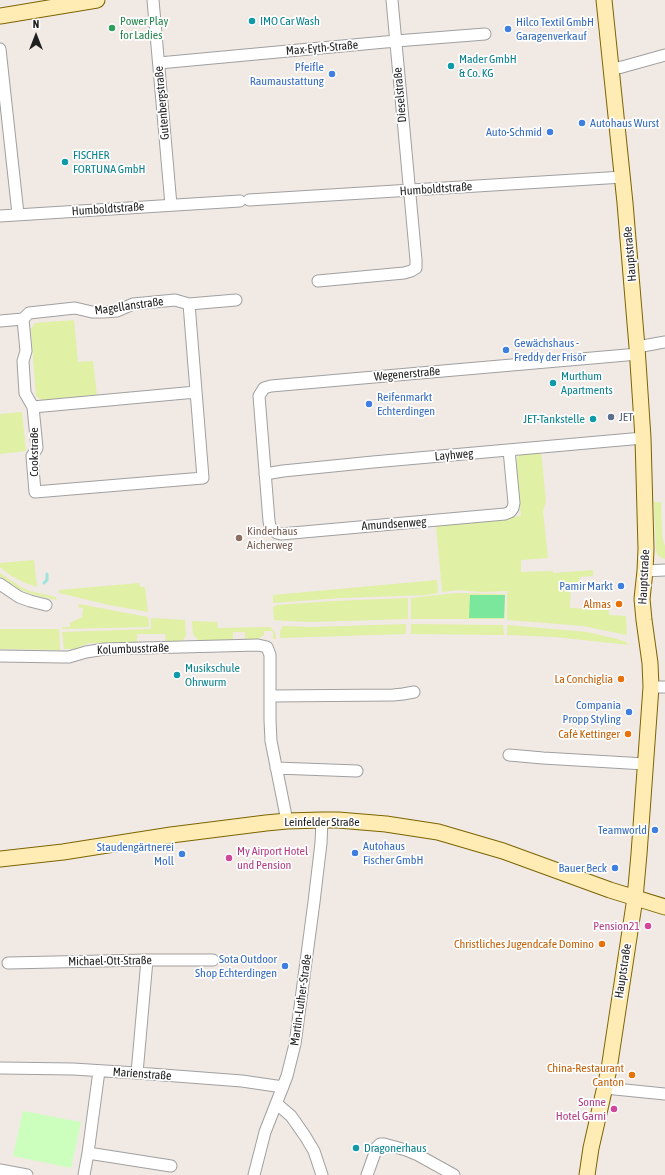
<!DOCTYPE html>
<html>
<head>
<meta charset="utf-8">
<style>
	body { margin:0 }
	#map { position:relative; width:665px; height:1175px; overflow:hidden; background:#f1e9e4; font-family:"Asap Condensed",sans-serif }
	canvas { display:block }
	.north { position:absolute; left:16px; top:16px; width:40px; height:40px; -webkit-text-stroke:3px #fff; paint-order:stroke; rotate:0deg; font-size:11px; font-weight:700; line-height:16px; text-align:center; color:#1f1f1f }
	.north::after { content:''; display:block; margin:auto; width:14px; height:18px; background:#1f1f1f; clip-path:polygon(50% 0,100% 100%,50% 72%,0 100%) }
</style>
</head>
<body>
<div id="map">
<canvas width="665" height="1175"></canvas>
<div class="north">N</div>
</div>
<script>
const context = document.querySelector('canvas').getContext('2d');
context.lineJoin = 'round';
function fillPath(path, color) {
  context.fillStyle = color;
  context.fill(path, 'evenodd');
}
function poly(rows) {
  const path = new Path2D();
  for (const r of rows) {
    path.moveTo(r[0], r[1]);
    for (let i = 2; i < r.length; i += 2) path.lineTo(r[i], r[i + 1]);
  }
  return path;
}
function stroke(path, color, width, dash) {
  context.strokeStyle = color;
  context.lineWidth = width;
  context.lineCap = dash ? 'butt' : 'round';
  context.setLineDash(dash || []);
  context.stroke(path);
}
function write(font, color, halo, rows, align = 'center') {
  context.font = font + ' "Asap Condensed",sans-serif';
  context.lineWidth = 3.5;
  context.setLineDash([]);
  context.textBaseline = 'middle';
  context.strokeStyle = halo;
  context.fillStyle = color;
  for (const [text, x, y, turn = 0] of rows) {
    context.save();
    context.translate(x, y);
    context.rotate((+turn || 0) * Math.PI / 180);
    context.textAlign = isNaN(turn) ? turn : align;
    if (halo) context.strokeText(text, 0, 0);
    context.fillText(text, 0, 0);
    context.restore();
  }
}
fillPath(poly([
	[74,320,78,362,93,361,97,396,43,401,36,396,31,329,35,323],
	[22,412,26,451,0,454,0,414],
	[541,450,546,502,543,511,548,558,521,560,521,572,553,571,553,573,593,570,593,576,580,577,579,583,571,583,570,608,609,610,609,615,626,616,627,635,583,626,507,620,507,591,482,592,458,590,443,592,442,591,436,525,521,516,516,460,520,454],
	[654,502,661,502,662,537,665,546,665,559,660,557,657,554,656,549],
	[34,560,37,587,25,583,10,575,0,567,0,563],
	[0,573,21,587,30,591,56,597,56,600,31,594,19,589,0,576],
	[437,580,438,593,427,595,341,598,273,603,273,595],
	[139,583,140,587,145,587,148,612,109,605,59,593,59,590],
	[456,593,505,594,505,619,411,619,411,598],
	[408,598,408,619,311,622,288,621,274,620,273,607,277,605,334,601],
	[79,604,148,617,149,627,62,629,62,627,70,627,70,623,82,617,83,608,78,607],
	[151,618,185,620,186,635,183,640,181,642,166,642,165,634,137,634,137,643,89,643,74,649,64,649,62,632,151,629],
	[192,621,217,622,218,628,270,627,275,632,276,639,273,639,273,631,264,631,264,635,258,639,245,639,245,632,233,632,233,640,199,641,193,634],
	[406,624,406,634,280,638,280,631,283,626,311,627],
	[411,624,503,625,504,635,411,634],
	[507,625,587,632,617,639,626,642,629,645,555,637,507,635],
	[0,629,59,629,60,650,0,649]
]), '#e0f0a5');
fillPath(poly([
	[23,1111,81,1122,71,1168,13,1156]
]), '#ccffbd');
fillPath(poly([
	[470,595,505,595,504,618,469,618]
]), '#7ae79c');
stroke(poly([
	[44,583,47,580,47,574]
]), '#a0e3de', 3);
const street = poly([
	[153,0,171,205],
	[0,49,18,214],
	[159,63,396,41,485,34],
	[611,69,622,67,665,55],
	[249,200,623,177],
	[0,216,240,201],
	[318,281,404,273,411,271,416,268,416,260,392,0],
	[23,319,26,351,23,361,25,393,33,407,37,448,32,456,35,492,203,478,189,304],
	[0,321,23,319,29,313,75,308,92,312,104,312,117,311,133,304,175,300,189,304,236,300],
	[637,347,665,342],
	[33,407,196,392],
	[509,450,514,503,513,508,510,512,505,514,281,534,277,533,270,527,269,521,259,396,264,388,271,386,638,354],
	[265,474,283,471,373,462,643,438],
	[645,571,665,570],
	[0,584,19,597,30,601,46,605],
	[0,656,63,657,69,657,86,652,105,649,258,645,267,647,270,655,270,720,271,741,287,821],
	[651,687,665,687],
	[270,696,393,695,403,694,414,692],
	[509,755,543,758,645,764],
	[276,768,357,771],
	[8,963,147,960,213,960],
	[0,1068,73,1069,137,1073,242,1081,283,1087],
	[137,1073,147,960],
	[605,1088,665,1094],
	[277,1104,291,1116,305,1136,314,1151,322,1175],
	[88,1153,171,1166],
	[0,1170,27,1175],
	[84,1175,88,1153,99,1071],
	[254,1175,265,1132,287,1076,295,1044,314,902,321,843,322,820],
	[367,1175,377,1147,380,1144,384,1144,406,1150,418,1155,454,1175]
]);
const secondary = poly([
	[0,16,97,0],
	[0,859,63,852,171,835,266,823,287,821,322,820,338,820,386,824,438,832,503,851,610,890,665,907],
	[587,1175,591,1148,609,1069,635,898,639,854,651,687,650,663,644,620,642,599,645,571,646,549,643,438,637,347,625,203,604,0]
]);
stroke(street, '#a0a0a0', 13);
stroke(secondary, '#7c6400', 17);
stroke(street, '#fff', 11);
stroke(secondary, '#ffecb4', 15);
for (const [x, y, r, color] of [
	[252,21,4,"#0f9aa8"],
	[112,28,4,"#2e9e5b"],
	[508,29,4,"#3f7fe0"],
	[451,66,4,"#0f9aa8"],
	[332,74,4,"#3f7fe0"],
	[582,123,4,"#3f7fe0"],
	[550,132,4,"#3f7fe0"],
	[65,162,4,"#0f9aa8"],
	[506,350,4,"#3f7fe0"],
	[553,383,4,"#0f9aa8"],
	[369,404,4,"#3f7fe0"],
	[611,417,4,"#5c6f8a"],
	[593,419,4,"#0f9aa8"],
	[239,538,4,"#8d6e63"],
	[621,586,4,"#3f7fe0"],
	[619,604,4,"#e8710a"],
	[177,675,4,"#0f9aa8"],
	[621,679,4,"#e8710a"],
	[629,712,4,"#3f7fe0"],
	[628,734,4,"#e8710a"],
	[655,830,4,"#3f7fe0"],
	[355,853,4,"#3f7fe0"],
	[182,854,4,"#3f7fe0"],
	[229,858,4,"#d1479c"],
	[615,868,4,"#3f7fe0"],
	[648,926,4,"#d1479c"],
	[602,944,4,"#e8710a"],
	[285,966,4,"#3f7fe0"],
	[632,1075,4,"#e8710a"],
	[614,1109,4,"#d1479c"],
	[356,1148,4,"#0f9aa8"]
]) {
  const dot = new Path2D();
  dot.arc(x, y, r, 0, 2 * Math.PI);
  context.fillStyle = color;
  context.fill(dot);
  stroke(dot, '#fff', 1.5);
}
write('12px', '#27864d', '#fff', [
	["Power Play",120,21],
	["for Ladies",120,35]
], 'left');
write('12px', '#0d838f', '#fff', [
	["IMO Car Wash",260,21],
	["Mader GmbH",459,59],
	["& Co. KG",459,73],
	["FISCHER",73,155],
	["FORTUNA GmbH",73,169],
	["Murthum",561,376],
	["Apartments",561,390],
	["JET-Tankstelle",585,419,"right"],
	["Musikschule",185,668],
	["Ohrwurm",185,682],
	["Dragonerhaus",364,1148]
], 'left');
write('12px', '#366cbe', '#fff', [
	["Hilco Textil GmbH",516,22,"left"],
	["Garagenverkauf",516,36,"left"],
	["Pfeifle",324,67],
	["Raumaustattung",324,81],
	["Autohaus Wurst",590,123,"left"],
	["Auto-Schmid",542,132],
	["Gewächshaus -",514,343,"left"],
	["Freddy der Frisör",514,357,"left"],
	["Reifenmarkt",377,397,"left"],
	["Echterdingen",377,411,"left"],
	["Pamir Markt",613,586],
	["Compania",621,705],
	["Propp Styling",621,719],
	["Teamworld",647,830],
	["Autohaus",363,846,"left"],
	["Fischer GmbH",363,860,"left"],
	["Staudengärtnerei",174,847],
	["Moll",174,861],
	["Bauer Beck",607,868],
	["Sota Outdoor",277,959],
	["Shop Echterdingen",277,973]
], 'right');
write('12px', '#1f1f1f', '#fff', [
	["Max-Eyth-Straße",322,48,-5],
	["Dieselstraße",400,95,-95],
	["Gutenbergstraße",162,103,-95],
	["Humboldtstraße",436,189,-4],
	["Humboldtstraße",108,209,-4],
	["Hauptstraße",630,254,-95],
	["Magellanstraße",129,306,-8],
	["Wegenerstraße",407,374,-5],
	["Cookstraße",34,452,-90],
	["Layhweg",454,455,-5],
	["Amundsenweg",394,524,-4],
	["Hauptstraße",644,577,-87],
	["Kolumbusstraße",133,649,-2],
	["Leinfelder Straße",322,822],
	["Michael-Ott-Straße",110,961,-1],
	["Hauptstraße",623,971,-81],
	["Martin-Luther-Straße",301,1000,-82],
	["Marienstraße",142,1074,4]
]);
write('12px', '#4e5e75', '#fff', [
	["JET",619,417]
], 'left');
write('12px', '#785e54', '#fff', [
	["Kinderhaus",247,531],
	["Aicherweg",247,545]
], 'left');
write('12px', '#c56008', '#fff', [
	["Almas",611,604],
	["La Conchiglia",613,679],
	["Café Kettinger",620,734],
	["Christliches Jugendcafe Domino",594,944],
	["China-Restaurant",624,1068],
	["Canton",624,1082]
], 'right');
write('12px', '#b23c85', '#fff', [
	["My Airport Hotel",237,851,"left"],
	["und Pension",237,865,"left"],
	["Pension21",640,926],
	["Sonne",606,1102],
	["Hotel Garni",606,1116]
], 'right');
</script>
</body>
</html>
